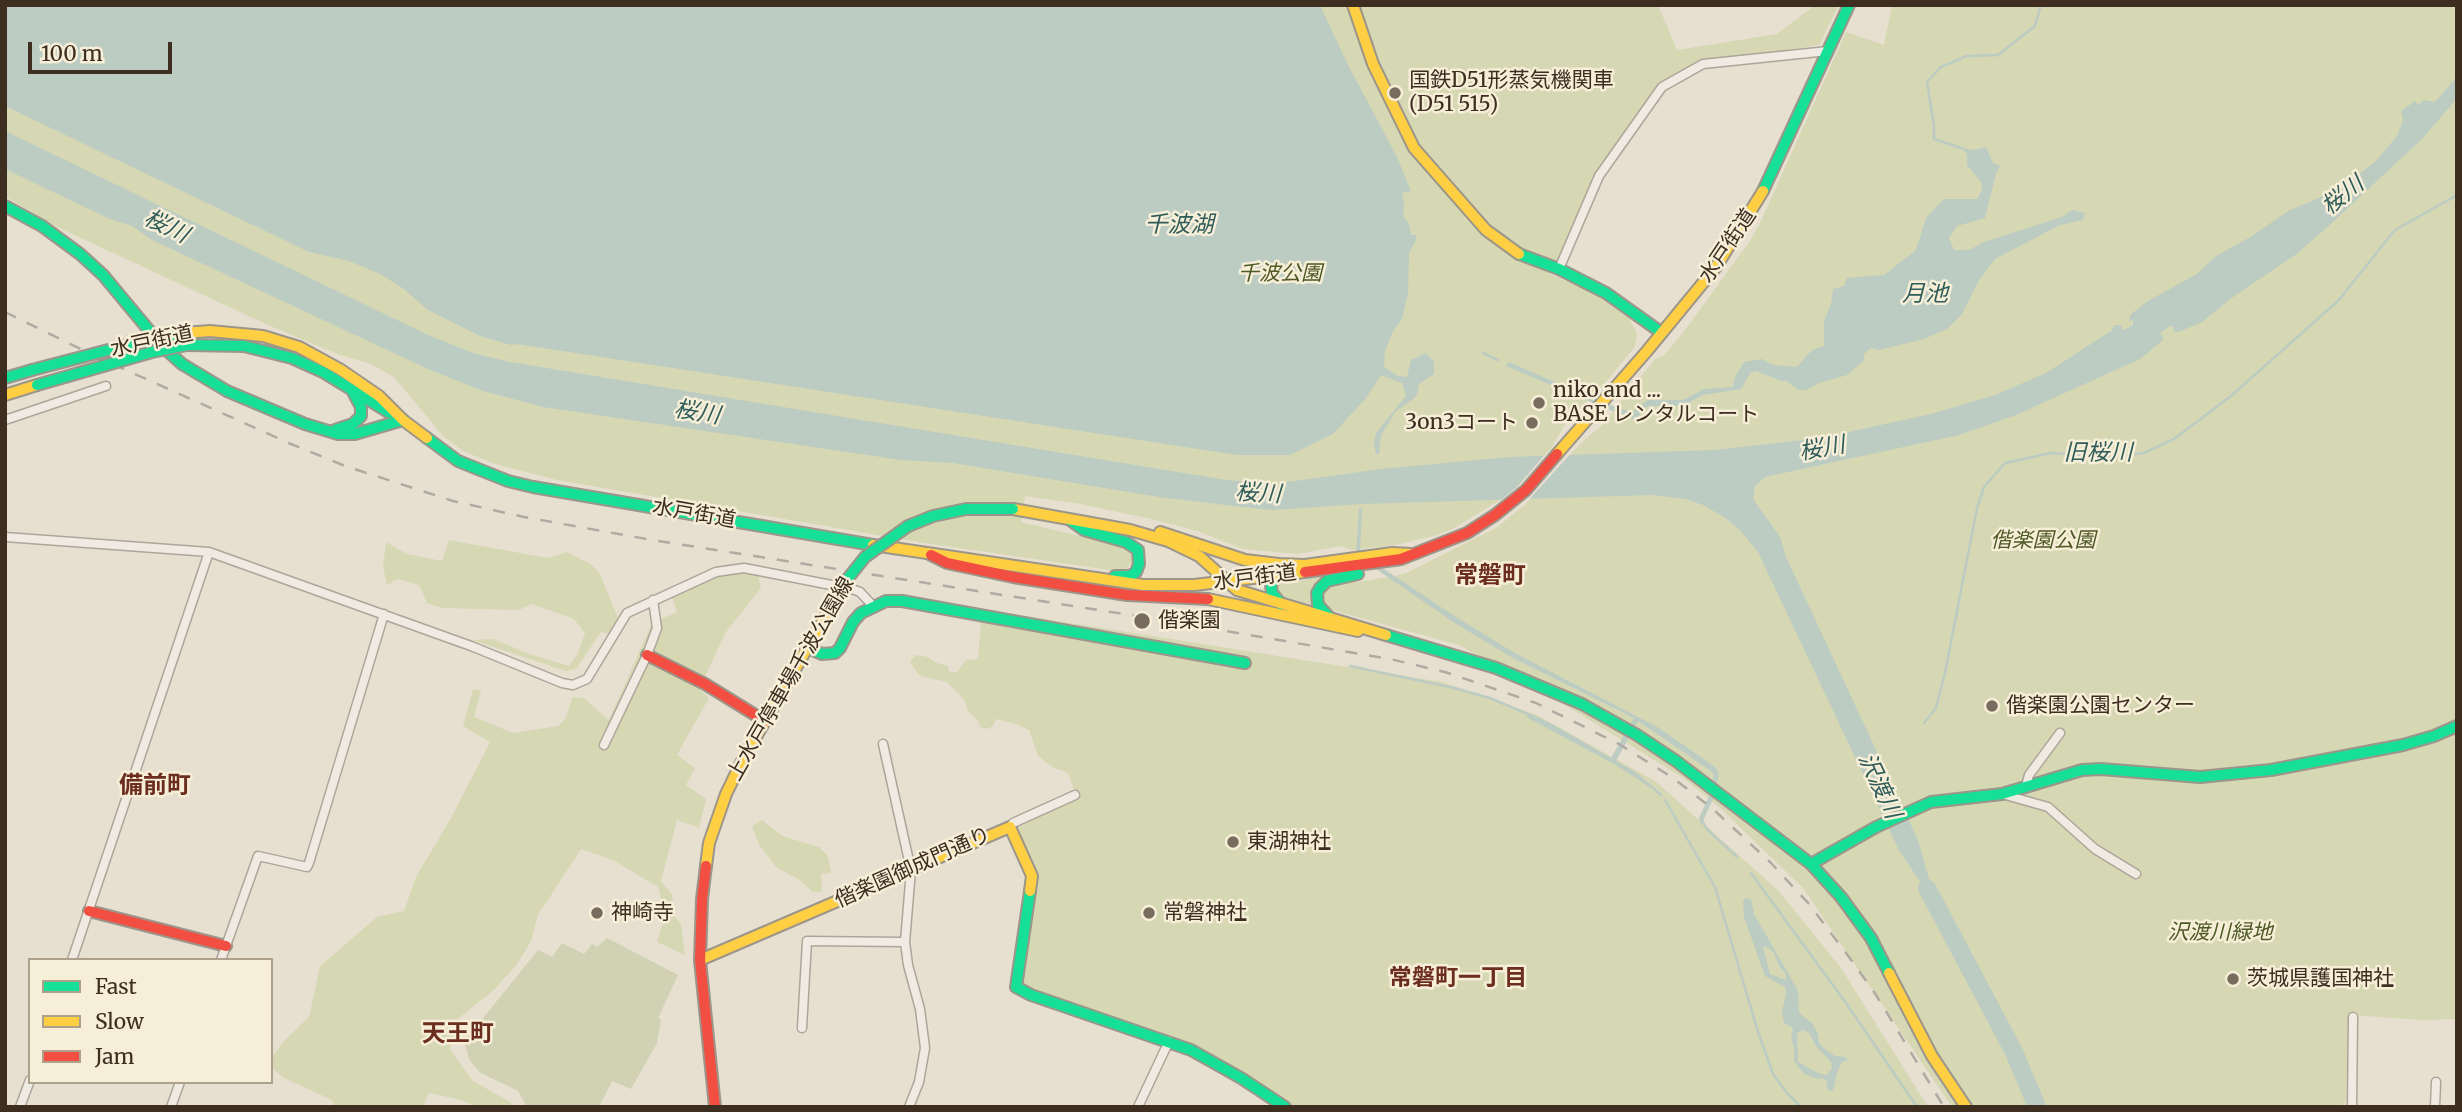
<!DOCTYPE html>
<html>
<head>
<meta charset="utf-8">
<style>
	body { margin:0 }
	#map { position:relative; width:2462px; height:1112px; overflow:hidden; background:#e7e0d1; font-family:Merriweather,serif }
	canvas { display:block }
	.frame { position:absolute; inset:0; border:7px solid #3d2e20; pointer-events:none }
	.legend { position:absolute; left:28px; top:958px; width:245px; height:126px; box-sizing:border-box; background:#f7eed8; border:2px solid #ada18e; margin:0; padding:9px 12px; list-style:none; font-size:21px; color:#3d2e20 }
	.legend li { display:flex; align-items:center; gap:14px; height:35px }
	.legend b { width:35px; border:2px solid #ada18e }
	.scale { position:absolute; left:28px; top:42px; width:144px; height:32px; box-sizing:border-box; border:4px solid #3d2e20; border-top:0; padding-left:9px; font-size:21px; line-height:24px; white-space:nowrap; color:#3d2e20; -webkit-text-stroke:5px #f7eed8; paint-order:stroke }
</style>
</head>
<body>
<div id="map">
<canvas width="2462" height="1112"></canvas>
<div class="frame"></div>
<ul class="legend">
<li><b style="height:9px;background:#16e098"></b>Fast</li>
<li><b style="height:9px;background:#ffcf43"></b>Slow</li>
<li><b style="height:9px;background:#f24e42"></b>Jam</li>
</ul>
<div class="scale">100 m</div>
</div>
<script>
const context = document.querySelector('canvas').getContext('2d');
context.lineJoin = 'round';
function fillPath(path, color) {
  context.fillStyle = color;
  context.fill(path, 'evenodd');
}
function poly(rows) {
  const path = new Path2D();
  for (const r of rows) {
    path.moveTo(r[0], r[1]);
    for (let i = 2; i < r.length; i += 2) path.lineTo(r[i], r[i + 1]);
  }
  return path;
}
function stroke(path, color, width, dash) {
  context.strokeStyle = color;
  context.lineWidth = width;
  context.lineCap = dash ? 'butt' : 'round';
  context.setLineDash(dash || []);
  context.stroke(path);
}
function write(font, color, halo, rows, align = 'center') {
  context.font = font + ' Merriweather,"Noto Sans JP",serif';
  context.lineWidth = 5;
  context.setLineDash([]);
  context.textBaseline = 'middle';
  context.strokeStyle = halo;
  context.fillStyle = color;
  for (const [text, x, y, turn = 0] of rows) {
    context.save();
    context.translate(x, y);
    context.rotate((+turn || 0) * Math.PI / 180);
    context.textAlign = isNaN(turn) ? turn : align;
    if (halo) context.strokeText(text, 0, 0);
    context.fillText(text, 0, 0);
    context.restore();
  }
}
fillPath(poly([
	[5,5,1658,5,1677,50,1777,34,1815,5,1839,5,1819,45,1703,64,1662,87,1599,176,1558,263,1550,274,1591,292,1629,318,1637,334,1635,347,1604,384,1567,421,1550,450,1534,469,1506,496,1453,529,1434,536,1395,545,1351,550,1341,546,1297,554,1243,549,1197,531,1155,520,1081,504,1025,496,1021,522,1125,547,1133,557,1132,562,1125,570,1116,571,918,542,557,480,495,464,463,451,443,436,394,377,371,364,340,355,268,325,55,226,5,196],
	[1892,5,2457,5,2457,1019,2424,1020,2349,1015,2346,1101,2342,1107,1952,1107,1803,888,1718,806,1683,778,1570,708,1459,645,1277,595,1278,584,1335,575,1359,582,1404,574,1496,528,1525,505,1581,443,1602,425,1655,359,1664,355,1685,330,1750,241,1761,221,1846,32,1884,45],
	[449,540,548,558,567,552,589,563,599,572,618,618,609,634,601,632,576,669,566,671,472,640,493,639,527,653,569,666,577,655,585,633,574,619,532,604,519,610,442,608,427,603,419,585,398,579,387,585,383,567,386,542,407,554,442,561],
	[757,570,761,588,726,632,699,689,709,698,677,755,695,768,686,785,706,799,699,828,677,820,661,881,672,895,674,916,681,924,685,955,657,942,665,915,658,887,613,860,581,849,538,915,531,941,518,963,494,990,459,1018,450,1049,473,1081,510,1102,513,1107,477,1107,461,1100,429,1093,423,1107,334,1107,332,1100,284,1078,271,1067,271,1058,286,1039,309,1017,320,966,377,917,404,911,416,877,451,818,490,742,463,726,473,689,481,691,474,717,513,733,558,726,565,719,573,697,584,698,609,720,652,623,677,612,670,592,716,572],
	[982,609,1442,682,1537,715,1655,781,1778,890,1841,968,1928,1107,1292,1107,1191,1044,1038,993,1020,984,1034,875,1012,827,1076,795,1068,773,1052,767,1038,756,1029,730,1016,724,996,719,993,726,987,729,980,727,978,721,968,711,965,701,947,682,924,677,918,674,910,661,916,655,928,657,937,663,948,666,949,672,957,672,966,660,978,659],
	[762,820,782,836,819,847,828,856,831,873,821,874,822,892,813,892,800,880,777,868,759,845,752,826]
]), '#d6d7b3');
fillPath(poly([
	[607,938,678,975,658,1018,661,1020,657,1043,631,1089,612,1081,599,1107,527,1107,518,1091,481,1073,476,1068,469,1059,465,1044,471,1028,475,1028,538,950,552,957,562,943,584,954,592,944,597,947]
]), '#d1d1b3');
fillPath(poly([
	[5,5,1320,5,1347,63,1397,157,1411,191,1402,193,1404,203,1403,216,1409,224,1411,235,1416,235,1416,240,1409,253,1408,293,1402,319,1393,331,1385,351,1384,367,1398,376,1407,377,1411,360,1426,353,1434,362,1434,374,1419,384,1417,395,1413,399,1396,411,1381,435,1379,454,1376,454,1374,443,1376,433,1406,396,1402,383,1381,375,1366,398,1333,434,1290,455,1237,455,517,344,511,345,480,336,428,310,404,289,380,274,349,261,309,252,5,106],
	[2457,77,2457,98,2423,138,2334,221,2298,253,2233,297,2202,322,2179,332,2173,331,2174,327,2170,326,2161,332,2160,334,2163,336,2163,340,2140,359,2016,415,1959,435,1765,477,1755,486,1753,499,1780,537,1786,557,1918,840,1932,890,1939,906,1934,909,1925,889,1899,850,1758,552,1739,529,1724,517,1703,505,1685,499,1653,495,1361,504,1272,510,1242,507,1159,497,953,463,901,460,543,407,483,391,428,369,152,240,132,226,110,219,5,169,5,131,428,335,473,353,510,362,1226,480,1273,484,1381,469,1510,457,1715,450,1821,438,1931,414,1995,395,2046,373,2111,331,2115,325,2121,325,2123,330,2126,329,2133,325,2133,320,2129,321,2130,315,2148,301,2197,274,2216,256,2252,236,2288,211,2338,190,2375,162,2397,136,2403,120,2401,111,2415,101,2418,105,2424,100,2435,102],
	[1986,147,1993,163,2000,166,1996,174,1985,218,1957,226,1949,238,1954,250,1969,250,1984,242,2062,217,2072,210,2085,213,2083,220,2060,225,1995,259,1979,280,1962,314,1947,329,1924,339,1879,350,1871,348,1864,354,1864,360,1847,375,1819,383,1806,390,1798,390,1787,381,1781,381,1756,371,1751,372,1741,389,1703,395,1683,406,1648,406,1634,420,1628,415,1648,400,1683,400,1704,389,1733,387,1734,379,1744,362,1762,359,1773,365,1797,367,1812,350,1824,346,1824,321,1831,304,1833,289,1844,286,1847,278,1884,275,1916,250,1926,218,1944,199,1977,199,1982,190,1981,182,1967,165,1967,154,1961,148,1974,150],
	[1509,362,1575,391,1627,411,1624,416,1506,366],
	[1359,508,1362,508,1360,553,1456,617,1513,652,1659,728,1715,767,1719,774,1714,797,1701,825,1699,818,1710,794,1714,775,1711,771,1638,721,1616,761,1634,771,1650,784,1648,786,1614,764,1526,717,1531,714,1550,723,1611,758,1634,718,1511,657,1453,622,1356,555],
	[1745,898,1751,899,1754,914,1795,985,1798,991,1799,1013,1812,1023,1818,1034,1819,1043,1826,1050,1835,1056,1845,1057,1848,1060,1842,1062,1837,1073,1833,1091,1827,1090,1827,1082,1823,1078,1818,1079,1804,1074,1794,1061,1794,1048,1791,1037,1793,1031,1792,1027,1784,1023,1782,1012,1786,993,1785,987,1765,976,1744,917,1743,902],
	[1763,946,1769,948,1774,953,1779,966,1786,974,1786,980,1770,974],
	[1803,1030,1809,1033,1816,1046,1831,1062,1832,1068,1827,1075,1820,1074,1798,1062,1797,1033]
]), '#bcccc2');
fillPath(poly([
	[1574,450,1526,503,1496,504,1517,487,1548,451]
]), '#e7e0d1');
stroke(poly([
	[1961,148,1934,139,1934,126,1927,82,1941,67,1967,56,1998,55,2035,26,2041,5],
	[1483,353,1498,360],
	[1350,666,1454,688,1490,698,1530,715],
	[1924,723,1936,708,1945,673,1977,508,1984,487,2005,463,2051,453,2109,457,2144,453,2174,439,2231,396,2339,300,2395,230,2457,195],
	[1647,783,1661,795],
	[1665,800,1715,887,1758,1032,1773,1074,1787,1093,1801,1107],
	[1701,819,1707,829,1737,857],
	[1751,873,1846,1003,1917,1107]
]), '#bcccc2', 2.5);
stroke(poly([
	[1927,888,2014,1052,2037,1107]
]), '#bcccc2', 18);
const street = poly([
	[1559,269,1599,176,1662,87,1703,64,1828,51],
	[5,420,106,386],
	[5,537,209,552,471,646,562,683,573,685,587,679,627,613,716,572,744,568,852,589,860,592,873,606],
	[883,744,911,870,905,942,908,965,920,1009,925,1048,919,1082,909,1107],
	[604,745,647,655,657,628,653,600],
	[2026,786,2029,775,2060,733],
	[2002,794,2048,807,2095,849,2136,874],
	[1010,827,1013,823,1075,795],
	[72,960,209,552],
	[221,960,258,856,307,867,309,863,384,614],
	[802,1028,807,941,905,942],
	[20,1107,30,1080],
	[171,1107,180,1082],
	[1138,1107,1169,1041],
	[2352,1107,2353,1017],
	[2435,1107,2436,1082]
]);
const fast = poly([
	[1763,191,1849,5],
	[5,206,42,226,80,254,103,275,162,346,182,364,227,391,305,424,338,434,355,434,403,420],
	[1519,254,1559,269,1606,293,1662,333],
	[187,345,244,346,292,358,323,372,390,413],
	[5,378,32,370],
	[335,430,353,424,361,416,361,407,353,392],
	[427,438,458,461,508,481,533,487,873,545],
	[1070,520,1084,530,1126,542,1138,550,1139,564,1136,572,1130,576,1115,576],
	[1277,576,1271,585,1272,593,1281,604],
	[1329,617,1318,605,1317,593,1320,588,1327,581,1358,574],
	[1386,635,1496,668,1582,704,1637,735,1676,761,1811,864,1841,897,1871,938,1889,973],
	[808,648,822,654,835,653,840,648,853,622,861,613,886,601,902,601,1245,663],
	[1811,864,1876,827,1931,802,2002,794,2082,770,2101,769,2200,777,2271,770,2403,745,2434,736,2457,726],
	[1030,891,1016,987,1031,995,1191,1050,1241,1078,1285,1107]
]);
const slow = poly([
	[1353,5,1373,64,1414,148,1486,230,1519,254],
	[184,333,210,331,263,336,299,347,341,370,379,396,403,420,427,438],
	[5,395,37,385],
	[1557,454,1647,351,1716,267,1763,191],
	[1013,509,1130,530,1168,541,1199,556,1237,590,1386,635],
	[1160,532,1245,560,1279,564,1305,565,1392,553,1411,554],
	[873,545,1143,585,1194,585,1305,572],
	[1208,599,1358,631],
	[706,866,709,843,726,794,742,761,835,600],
	[700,960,1010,827,1032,876,1030,891],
	[1889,973,1932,1056,1966,1107]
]);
const jam = poly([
	[931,555,947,563,1013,577,1127,595,1208,599],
	[1305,572,1401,559,1467,533,1495,515,1526,490,1557,454],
	[647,655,705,684,765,721],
	[706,866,702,899,700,960,715,1107],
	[89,911,226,946]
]);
stroke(street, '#ada599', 11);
stroke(fast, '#9c958a', 14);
stroke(slow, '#9c958a', 14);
stroke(jam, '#9c958a', 14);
stroke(street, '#efebe3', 8);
stroke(fast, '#16e098', 10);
stroke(slow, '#ffcf43', 10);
stroke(jam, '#f24e42', 10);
stroke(poly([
	[5,312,97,357,291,444,345,466,453,501,524,517,652,540,1143,617,1390,659,1445,672,1536,703,1619,744,1673,778,1713,809,1771,863,1809,904,1849,957,1876,995,1944,1107]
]), '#afaaa2', 2.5, [12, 12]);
const fastBridge = poly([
	[32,370,158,337,184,333],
	[37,385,152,352,187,345],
	[835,600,845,582,865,557,908,526,933,516,966,509,1013,509]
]);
stroke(fastBridge, '#9c958a', 14, []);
stroke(fastBridge, '#16e098', 10);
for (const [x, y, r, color] of [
	[1395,93,7,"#786c5e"],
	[1539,403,7,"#786c5e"],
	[1532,423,7,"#786c5e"],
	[1142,621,9,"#786c5e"],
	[1992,706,7,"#786c5e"],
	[1233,842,7,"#786c5e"],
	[597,913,7,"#786c5e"],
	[1149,913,7,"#786c5e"],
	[2233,979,7,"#786c5e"]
]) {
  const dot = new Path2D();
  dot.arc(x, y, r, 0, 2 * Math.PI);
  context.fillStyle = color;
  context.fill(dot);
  stroke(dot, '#f7eed8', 2.5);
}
write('21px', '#3d2e20', '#f7eed8', [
	["国鉄D51形蒸気機関車",1409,81],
	["(D51 515)",1409,105],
	["niko and ...",1553,391],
	["BASE レンタルコート",1553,415],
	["3on3コート",1518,423,"right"],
	["偕楽園",1158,621],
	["偕楽園公園センター",2006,706],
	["東湖神社",1247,842],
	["神崎寺",611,913],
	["常磐神社",1163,913],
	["茨城県護国神社",2247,979]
], 'left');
write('21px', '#3d2e20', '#f7eed8', [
	["水戸街道",1728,246,-56],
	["水戸街道",152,342,-12],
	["水戸街道",694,514,10],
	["水戸街道",1255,578,-7],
	["上水戸停車場千波公園線",791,679,-60],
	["偕楽園御成門通り",913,868,-24]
]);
write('italic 21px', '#4d5a26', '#f7eed8', [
	["千波公園",1280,274],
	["偕楽園公園",2043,541],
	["沢渡川緑地",2220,933]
]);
write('italic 23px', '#2f5d5a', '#f7eed8', [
	["桜川",2343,196,-38],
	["千波湖",1179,225],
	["桜川",166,227,26],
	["月池",1925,294],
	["桜川",697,413,9],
	["桜川",1822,449,-10],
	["旧桜川",2098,453],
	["桜川",1258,494,3],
	["沢渡川",1879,786,65]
]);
write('bold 23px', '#6b2e1e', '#f7eed8', [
	["常磐町一丁目",1458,978]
]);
write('bold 24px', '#6b2e1e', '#f7eed8', [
	["常磐町",1490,576],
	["備前町",155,786],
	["天王町",458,1034]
]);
</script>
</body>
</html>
